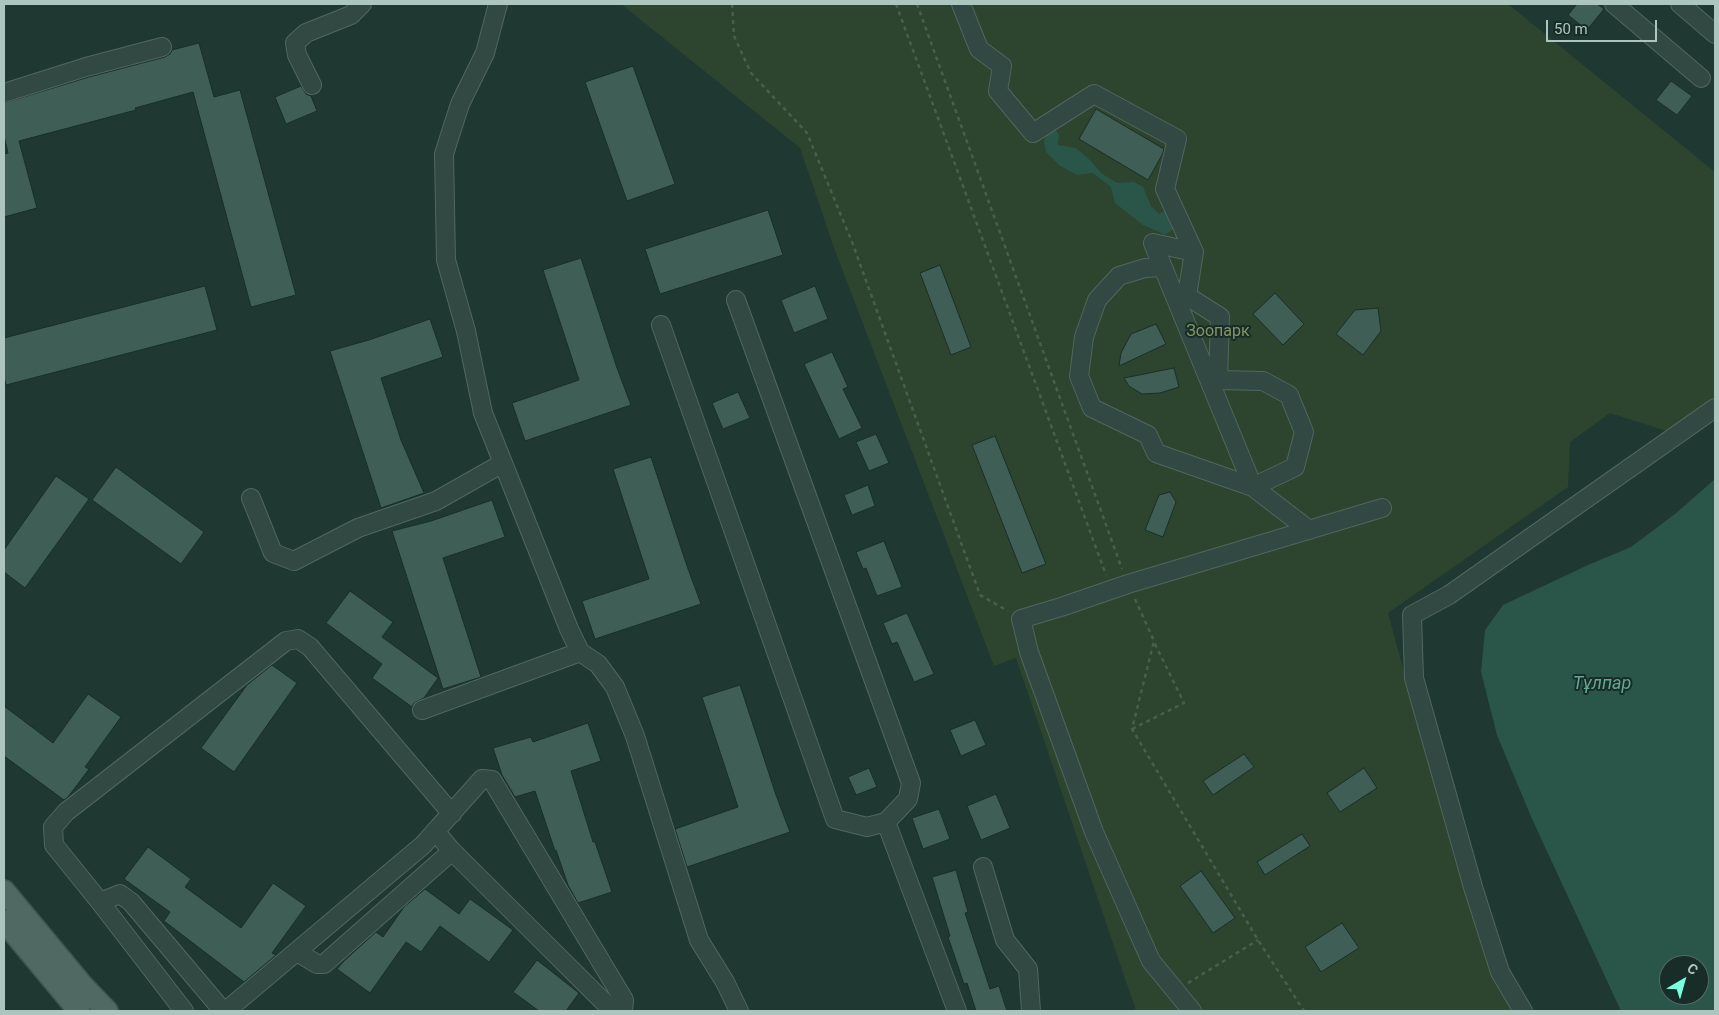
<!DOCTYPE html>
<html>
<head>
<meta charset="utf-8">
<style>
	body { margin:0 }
	#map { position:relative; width:1719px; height:1015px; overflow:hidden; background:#1f3831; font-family:Roboto,sans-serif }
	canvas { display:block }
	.frame { position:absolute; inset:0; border:5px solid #acc6bf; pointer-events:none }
	.north { position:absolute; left:1659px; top:955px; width:50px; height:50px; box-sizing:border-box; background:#182d27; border:1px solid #536a64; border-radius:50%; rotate:38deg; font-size:14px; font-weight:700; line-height:20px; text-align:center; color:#acc6bf }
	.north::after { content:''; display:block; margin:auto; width:18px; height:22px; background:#79fede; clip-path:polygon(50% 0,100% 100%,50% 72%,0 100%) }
	.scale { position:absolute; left:1546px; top:20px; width:111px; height:22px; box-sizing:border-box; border:2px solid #acc6bf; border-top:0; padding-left:6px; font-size:15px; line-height:18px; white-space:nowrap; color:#acc6bf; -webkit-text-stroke:4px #182d27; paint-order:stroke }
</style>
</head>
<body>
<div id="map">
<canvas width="1719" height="1015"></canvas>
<div class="frame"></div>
<div class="north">С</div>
<div class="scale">50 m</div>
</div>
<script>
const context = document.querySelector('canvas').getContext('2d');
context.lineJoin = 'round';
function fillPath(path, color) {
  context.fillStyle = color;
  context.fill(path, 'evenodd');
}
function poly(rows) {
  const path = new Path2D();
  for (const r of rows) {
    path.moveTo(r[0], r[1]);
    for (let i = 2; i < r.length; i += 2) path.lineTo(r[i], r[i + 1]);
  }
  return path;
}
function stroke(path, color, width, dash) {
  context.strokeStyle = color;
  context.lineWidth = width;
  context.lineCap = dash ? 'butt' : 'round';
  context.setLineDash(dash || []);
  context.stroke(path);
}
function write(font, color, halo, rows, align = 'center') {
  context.font = font + ' Roboto,sans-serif';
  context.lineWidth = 4;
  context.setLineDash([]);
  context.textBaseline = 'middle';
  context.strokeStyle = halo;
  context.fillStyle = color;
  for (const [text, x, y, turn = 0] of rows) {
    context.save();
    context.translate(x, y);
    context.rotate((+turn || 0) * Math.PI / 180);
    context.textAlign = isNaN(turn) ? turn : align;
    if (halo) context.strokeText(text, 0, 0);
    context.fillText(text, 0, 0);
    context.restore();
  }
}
fillPath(poly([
	[621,4,1508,4,1715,172,1715,401,1673,433,1610,413,1570,442,1568,487,1388,613,1454,857,1492,971,1514,1011,1136,1011,1016,658,994,666,834,248,800,148]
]), '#2d442e');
fillPath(poly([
	[1049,124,1059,134,1058,145,1076,148,1091,161,1101,173,1117,183,1134,182,1143,187,1151,206,1159,214,1168,208,1178,220,1171,231,1165,235,1143,225,1115,203,1111,187,1093,173,1077,175,1059,165,1046,152,1044,142],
	[1715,479,1715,1011,1621,1011,1532,819,1497,735,1481,672,1485,630,1503,605,1588,565,1631,547,1675,514],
	[1669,965,1699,965,1699,995,1669,995]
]), '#295649');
const building = poly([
	[1577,4,1597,4,1604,9,1587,30,1568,15,1577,4],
	[199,43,214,97,240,90,296,295,251,307,193,92,135,108,136,110,19,141,37,208,4,217,4,154,8,153,4,136,4,103,89,77,165,57,170,54,172,50,199,43],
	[633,66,675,184,627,201,585,82,633,66],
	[1671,81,1692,96,1677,115,1656,100,1671,81],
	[301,86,306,94,311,96,317,111,286,124,275,97,301,86],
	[1096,109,1164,149,1162,155,1148,180,1079,139,1096,109],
	[768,210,783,255,660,294,645,249,768,210],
	[581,258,617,368,631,405,525,441,512,403,579,380,543,270,581,258],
	[940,265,971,347,951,355,920,273,940,265],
	[205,286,217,330,6,385,4,377,4,338,205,286],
	[815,286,828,319,794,333,781,300,815,286],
	[1275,293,1304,324,1283,345,1253,314,1275,293],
	[1378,308,1381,331,1363,355,1336,334,1355,310,1378,308],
	[430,319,443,357,381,378,401,440,424,493,381,508,330,351,369,340,430,319],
	[1156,324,1166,344,1119,366,1121,353,1131,334,1156,324],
	[832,352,848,387,843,389,862,428,839,439,804,364,832,352],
	[1174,368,1179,387,1160,393,1142,394,1129,386,1124,378,1174,368],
	[738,392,750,418,723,429,712,403,738,392],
	[876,434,889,463,869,471,856,442,876,434],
	[995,436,1046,564,1022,573,972,445,995,436],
	[651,457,687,566,701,604,595,639,582,601,649,579,613,469,651,457],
	[116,467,204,532,181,564,92,500,116,467],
	[56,476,89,499,25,588,4,572,4,550,56,476],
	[868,485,875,506,852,515,844,495,868,485],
	[1170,492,1176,502,1163,537,1145,530,1159,495,1170,492],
	[492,500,505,537,443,558,481,677,443,689,392,531,431,521,492,500],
	[884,541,902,587,877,596,866,568,863,569,856,552,884,541],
	[350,591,393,622,382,637,438,678,424,698,414,703,412,707,372,678,382,664,326,623,350,591],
	[907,613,934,674,914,682,897,642,892,644,883,623,907,613],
	[272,665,297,683,234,772,201,748,247,685,272,665],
	[740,685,776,795,790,832,687,867,675,829,738,807,702,697,740,685],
	[88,694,121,717,85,767,89,769,68,797,64,800,4,756,4,706,53,743,88,694],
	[975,720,986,745,961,756,950,730,975,720],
	[588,723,601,761,571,771,593,842,595,842,612,892,578,903,568,885,556,850,555,851,535,791,515,797,502,775,493,748,531,737,533,742,588,723],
	[1244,754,1254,767,1213,795,1203,781,1244,754],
	[869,768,877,787,856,795,848,777,869,768],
	[1364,768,1377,788,1340,812,1327,793,1364,768],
	[996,794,1010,828,981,840,967,806,996,794],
	[939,809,950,839,923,849,912,818,939,809],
	[1302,834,1310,846,1265,875,1257,862,1302,834],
	[148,847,191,879,185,887,241,928,273,883,306,906,272,953,276,955,244,982,164,921,170,912,124,879,148,847],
	[956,870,968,912,965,913,990,989,999,986,1007,1011,976,1011,967,983,964,984,948,937,950,936,932,877,956,870],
	[1201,871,1235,918,1213,933,1180,886,1201,871],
	[425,889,459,914,470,899,513,930,489,962,440,926,421,952,406,942,370,993,337,969,344,961,376,932,383,937,404,907,425,889],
	[1342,923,1359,948,1321,972,1305,947,1342,923],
	[537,960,579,993,566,1011,539,1011,513,992,537,960]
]);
fillPath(building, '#3f5e55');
stroke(building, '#1a2f29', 1);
const minor = poly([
	[498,4,485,53,460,104,444,154,446,260,466,331,483,413,503,463,569,629,580,652,598,664,615,687,635,736,699,940,725,982,739,1011],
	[961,4,979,49,1002,66,998,91,1033,133,1094,94,1177,139,1165,189,1194,252],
	[1614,4,1701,78],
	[1680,4,1715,34],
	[312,85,297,55,295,43,306,33,351,15,362,4],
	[4,93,86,67,162,47],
	[1162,267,1145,268,1119,276,1097,300,1084,337,1079,376,1092,408,1148,435,1156,453,1253,487,1295,467,1304,432,1289,395,1263,381,1218,380,1220,317,1187,296,1194,252,1153,243,1253,487,1309,530],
	[661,325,835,819,867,827,886,822,908,799,911,783,736,300],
	[251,498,273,553,294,561,358,528,436,501,503,463],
	[422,710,580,652],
	[886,822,957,1011],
	[435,831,452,851,613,1011],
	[983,867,1005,940,1028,969,1031,1011],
	[100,902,120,894,131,902,223,1011],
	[297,952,317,964,324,964,452,851],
	[184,1011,100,902,54,845,53,827,66,812,286,641,298,639,310,647,452,814],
	[226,1011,423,845,482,779,492,780,624,1000,623,1011],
	[1192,1011,1151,961,1094,832,1029,652,1021,619,1061,607,1128,584,1382,508],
	[1523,1011,1500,972,1473,887,1414,678,1412,615,1449,595,1715,408]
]);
const major = poly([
	[4,891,82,985,107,1011],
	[4,921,79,1011]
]);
stroke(minor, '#506760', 20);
stroke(major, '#3f554f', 24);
stroke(poly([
	[732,4,734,36,751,73,807,133,852,242,980,595,1008,611],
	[896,4,1106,575],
	[917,4,1122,569],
	[1135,599,1154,641,1132,729,1258,940,1304,1011],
	[1132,729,1184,703,1154,642],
	[1188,983,1258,940]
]), '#47604e', 2.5, [4, 4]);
stroke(minor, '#324943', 18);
stroke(major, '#506962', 21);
write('16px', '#849763', '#182d27', [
	["Зоопарк",1218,332]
]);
write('italic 18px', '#63a794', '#182d27', [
	["Тұлпар",1602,684]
]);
</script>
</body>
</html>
